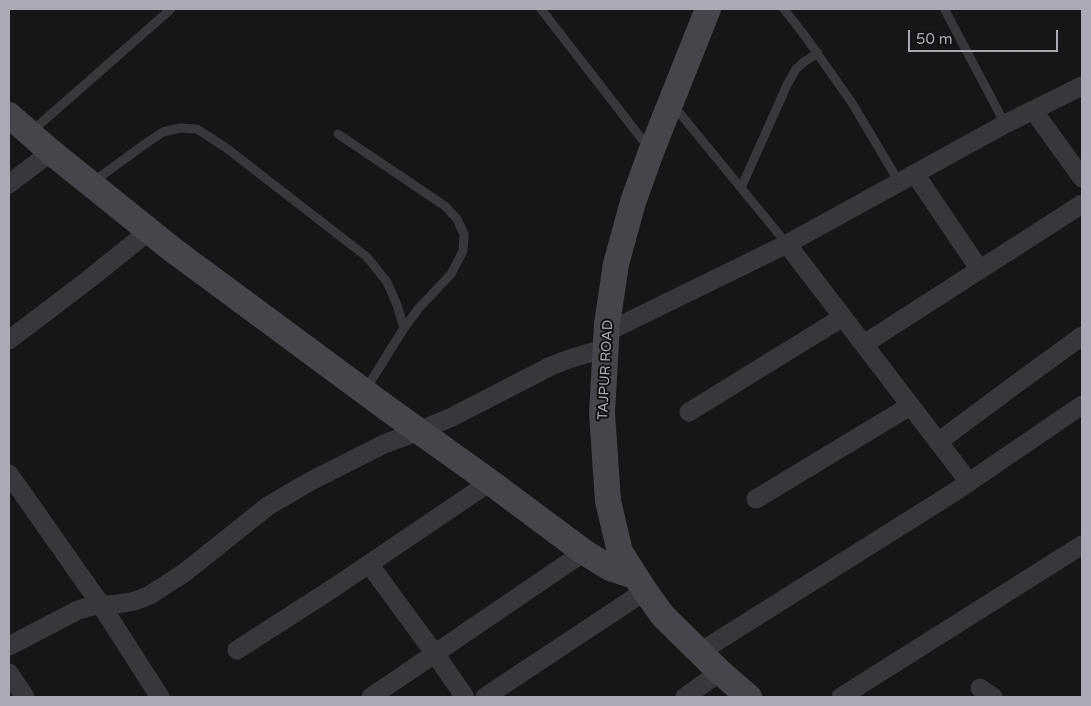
<!DOCTYPE html>
<html>
<head>
<meta charset="utf-8">
<style>
	body { margin:0 }
	#map { position:relative; width:1091px; height:706px; overflow:hidden; background:#161617; font-family:"Varela Round",sans-serif }
	canvas { display:block }
	.frame { position:absolute; inset:0; border:10px solid #a9aab6; pointer-events:none }
	.scale { position:absolute; left:908px; top:30px; width:150px; height:22px; box-sizing:border-box; border:2px solid #a9aab6; border-top:0; padding-left:6px; font-size:15px; line-height:18px; white-space:nowrap; color:#a9aab6; -webkit-text-stroke:4px #111112; paint-order:stroke }
</style>
</head>
<body>
<div id="map">
<canvas width="1091" height="706"></canvas>
<div class="frame"></div>
<div class="scale">50 m</div>
</div>
<script>
const context = document.querySelector('canvas').getContext('2d');
context.lineJoin = 'round';
function poly(rows) {
  const path = new Path2D();
  for (const r of rows) {
    path.moveTo(r[0], r[1]);
    for (let i = 2; i < r.length; i += 2) path.lineTo(r[i], r[i + 1]);
  }
  return path;
}
function stroke(path, color, width, dash) {
  context.strokeStyle = color;
  context.lineWidth = width;
  context.lineCap = dash ? 'butt' : 'round';
  context.setLineDash(dash || []);
  context.stroke(path);
}
function write(font, color, halo, rows, align = 'center') {
  context.font = font + ' "Varela Round",sans-serif';
  context.lineWidth = 4;
  context.setLineDash([]);
  context.textBaseline = 'middle';
  context.strokeStyle = halo;
  context.fillStyle = color;
  for (const [text, x, y, turn = 0] of rows) {
    context.save();
    context.translate(x, y);
    context.rotate((+turn || 0) * Math.PI / 180);
    context.textAlign = isNaN(turn) ? turn : align;
    if (halo) context.strokeText(text, 0, 0);
    context.fillText(text, 0, 0);
    context.restore();
  }
}
stroke(poly([
	[541,9,648,147],
	[784,9,805,36,852,103,899,182],
	[945,10,1005,124],
	[673,105,787,244],
	[32,131,171,9],
	[338,134,445,206,457,219,464,234,463,251,451,274,419,308,404,328,366,389],
	[93,182,145,144,163,132,180,128,197,129,225,147,367,257,387,282,397,305,404,328],
	[741,188,787,85,796,69,804,62,818,53]
]), '#37373c', 9);
stroke(poly([
	[1033,110,1082,178],
	[915,174,980,270],
	[9,184,51,152],
	[787,244,969,482],
	[607,332,787,244,1005,124,1082,86],
	[9,340,88,280,149,231],
	[864,344,1082,204],
	[689,412,843,317],
	[938,442,1016,384,1082,336],
	[9,474,101,605,160,697],
	[756,499,910,406],
	[369,564,435,654,465,697],
	[9,646,78,610,92,606,118,604,135,601,150,595,184,573,268,506,309,482,384,444,419,431,452,417,551,366,569,359,606,348],
	[237,650,335,587,490,482],
	[700,652,956,491,1082,405],
	[9,673,25,697],
	[980,688,993,697],
	[371,697,584,552],
	[485,697,645,591],
	[685,697,720,672],
	[841,697,1082,545]
]), '#37373c', 19);
stroke(poly([
	[708,9,651,152,633,202,616,264,607,324,602,413,608,501,620,552,645,591,663,616,720,672,749,697],
	[9,115,51,152,173,250,388,409,486,479,584,552,610,568,634,576]
]), '#45454c', 26);
write('14px', '#a9aab6', '#111112', [
	["TAJPUR ROAD",606,370,-87]
]);
</script>
</body>
</html>
